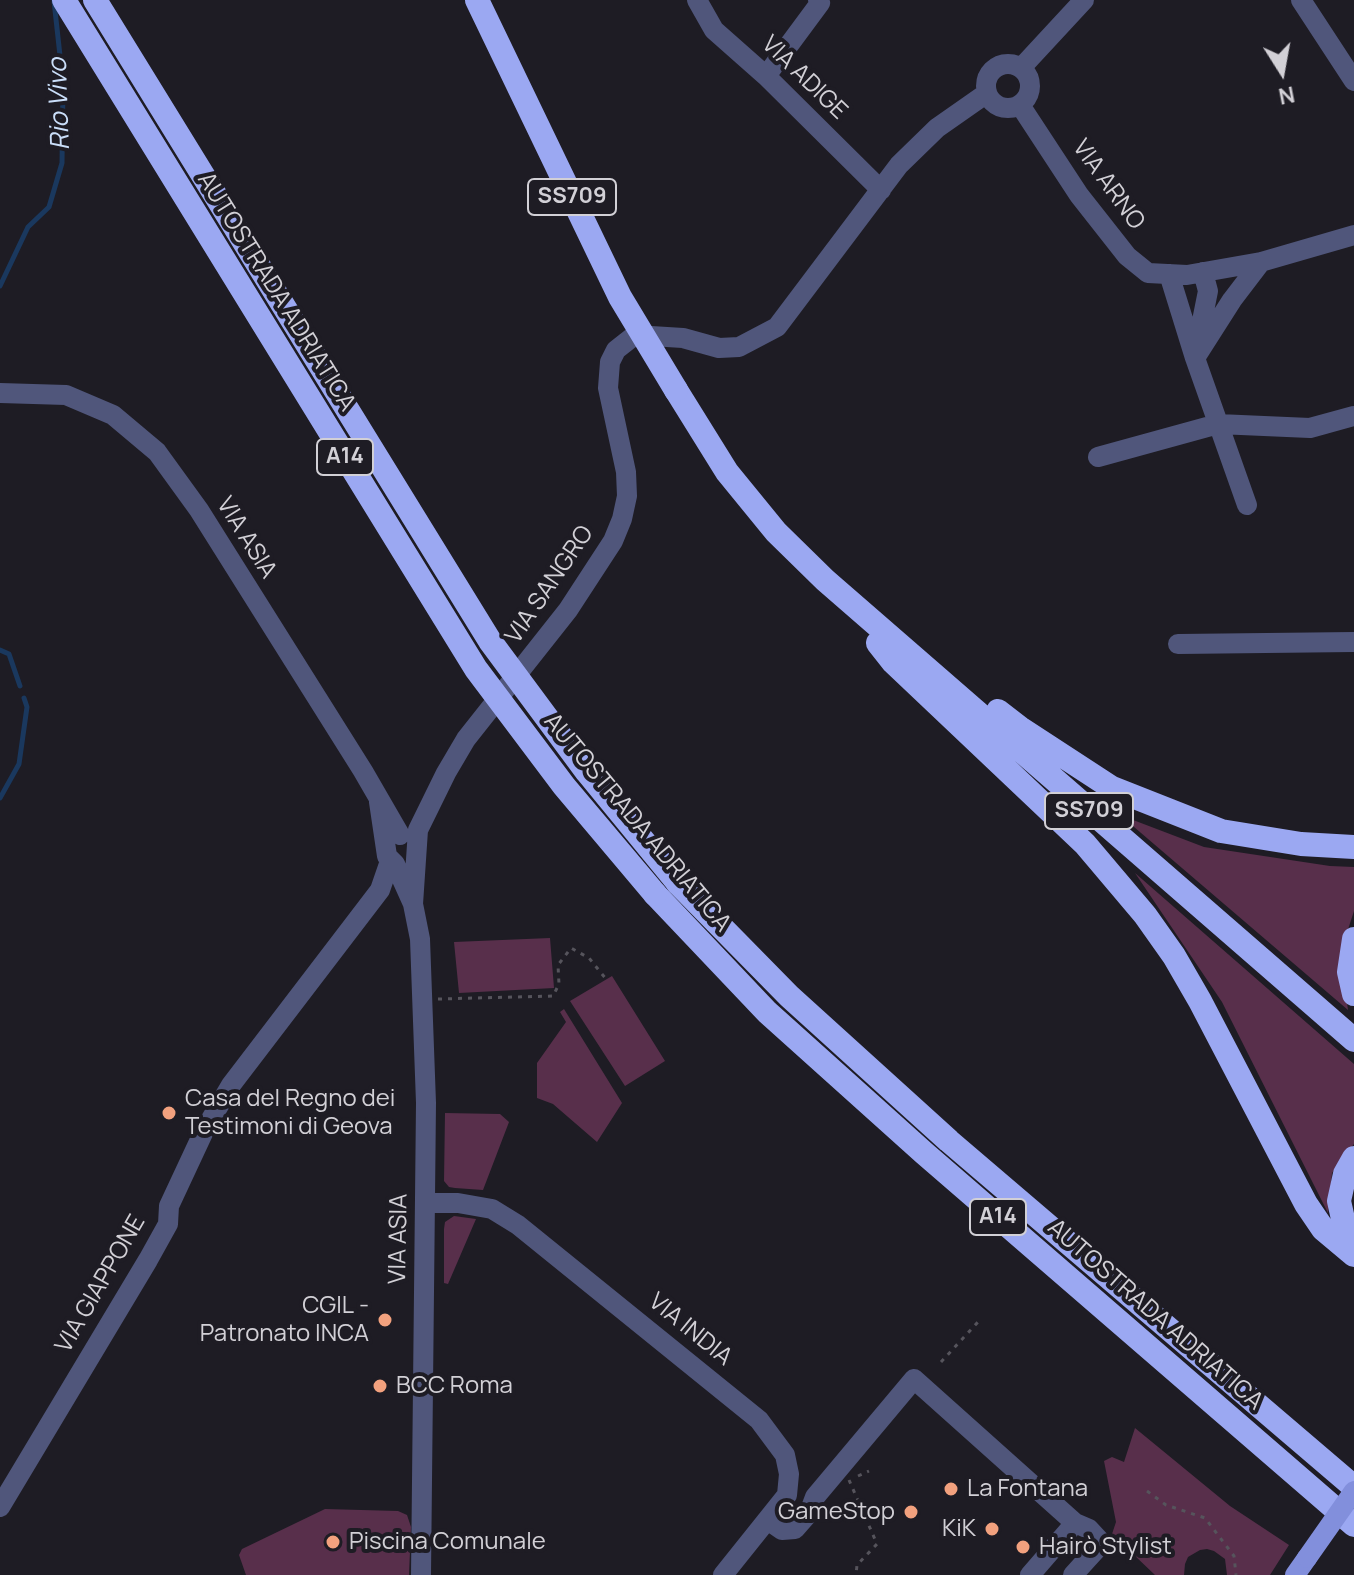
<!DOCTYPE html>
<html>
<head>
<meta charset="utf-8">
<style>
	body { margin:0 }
	#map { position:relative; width:1354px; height:1575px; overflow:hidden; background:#1e1c24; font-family:Manrope,sans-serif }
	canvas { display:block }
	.north { position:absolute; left:1242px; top:32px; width:80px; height:80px; -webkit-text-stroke:6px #1e1c24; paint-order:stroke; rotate:169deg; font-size:22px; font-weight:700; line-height:32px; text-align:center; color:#d2d0d6 }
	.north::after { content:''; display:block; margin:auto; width:28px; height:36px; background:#d2d0d6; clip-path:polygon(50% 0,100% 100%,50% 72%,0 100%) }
</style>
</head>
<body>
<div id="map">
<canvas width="1354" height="1575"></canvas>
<div class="north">N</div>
</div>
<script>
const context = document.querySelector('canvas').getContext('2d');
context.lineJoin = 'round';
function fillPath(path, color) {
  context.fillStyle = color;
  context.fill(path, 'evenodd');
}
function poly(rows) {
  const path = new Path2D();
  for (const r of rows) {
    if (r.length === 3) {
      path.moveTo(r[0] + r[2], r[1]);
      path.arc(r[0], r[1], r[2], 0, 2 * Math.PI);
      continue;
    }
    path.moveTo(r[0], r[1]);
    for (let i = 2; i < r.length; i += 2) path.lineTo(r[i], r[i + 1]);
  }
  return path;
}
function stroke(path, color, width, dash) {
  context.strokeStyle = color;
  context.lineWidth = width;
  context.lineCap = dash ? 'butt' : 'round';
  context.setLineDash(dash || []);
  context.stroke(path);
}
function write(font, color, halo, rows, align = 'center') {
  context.font = font + ' Manrope,sans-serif';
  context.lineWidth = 8;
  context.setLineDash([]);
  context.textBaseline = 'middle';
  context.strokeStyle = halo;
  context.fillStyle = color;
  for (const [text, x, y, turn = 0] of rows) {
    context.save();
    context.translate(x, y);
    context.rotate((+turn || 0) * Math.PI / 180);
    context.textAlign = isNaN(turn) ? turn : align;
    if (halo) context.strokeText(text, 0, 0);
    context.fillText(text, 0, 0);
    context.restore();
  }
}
fillPath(poly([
	[1120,815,1204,847,1330,866,1354,867,1354,911,1340,954,1348,1010],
	[1135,873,1354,1064,1354,1144,1332,1173,1328,1213,1222,1002],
	[550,938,554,988,459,993,454,942],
	[612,976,665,1061,625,1086,570,1001],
	[564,1009,622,1103,597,1142,553,1104,537,1098,537,1063,566,1022,560,1012],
	[445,1113,500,1114,509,1122,483,1190,455,1188,449,1187,444,1181],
	[454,1216,476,1219,448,1284,444,1283,444,1229,445,1222],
	[1135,1428,1230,1506,1289,1545,1270,1575,1227,1575,1225,1559,1214,1551,1207,1549,1200,1550,1188,1557,1185,1564,1184,1575,1155,1575,1112,1534,1116,1522,1104,1461,1112,1457,1124,1462],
	[325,1509,398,1511,407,1515,411,1527,409,1575,246,1575,239,1555,242,1549]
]), '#582f4b');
stroke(poly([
	[0,286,28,227,49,207,62,163,63,83,54,1],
	[0,650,9,654,20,686],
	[0,798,19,764,27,707,24,698]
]), '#1a385e', 5);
stroke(poly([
	[438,999,553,996,559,984,558,965,571,948,589,958,606,979],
	[941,1362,978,1322],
	[858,1476,869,1471],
	[849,1480,877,1544,857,1565,856,1575],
	[1147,1491,1166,1505,1205,1518,1234,1556,1236,1575]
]), '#56545c', 3, [4, 6]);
stroke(poly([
	[697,0,714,30,766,76,881,190],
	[1301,0,1354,81],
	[1008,86,22],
	[1021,68,1084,0],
	[766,76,820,3,818,0],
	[1020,105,1079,195,1127,256,1148,273,1187,275,1261,262,1354,235],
	[1169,274,1195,358,1247,505],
	[1197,346,1208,291,1203,272],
	[1195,358,1232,300,1261,262],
	[0,393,66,395,113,415,157,452,199,510,363,771,400,835],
	[1098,457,1218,424,1310,428,1354,416],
	[1178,644,1354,642],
	[379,802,387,856,395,864,413,904,420,939,426,1103,421,1575],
	[413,904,418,830,446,773,466,739,568,610,613,541,622,519,627,496,626,472,608,388,610,362,616,350,635,335,683,338,719,348,739,347,777,327,899,165,937,128,987,93],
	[425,1203,458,1203,492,1209,518,1225,759,1420,785,1455,789,1474,787,1495,723,1575],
	[0,1507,148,1260,168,1224,169,1206,204,1131,231,1085,380,890,390,861],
	[769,1521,782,1530,795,1529,809,1513,815,1497,914,1379,1075,1523,1089,1529,1102,1543,1073,1575],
	[1030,1575,1075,1523]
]), '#50567b', 20);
stroke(poly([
	[1295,1575,1307,1558]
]), '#828fdc', 20);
stroke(poly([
	[676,390,727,472,776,532,825,580,1354,1040],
	[878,643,893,662,1085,844,1145,915,1174,956,1200,1001,1306,1204,1323,1229,1354,1255],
	[998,711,1020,728,1112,788,1221,831,1301,844,1354,847],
	[678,883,789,996,949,1141,1354,1487],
	[655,894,767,1012,924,1153,1354,1525],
	[1354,939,1349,972,1354,994],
	[1350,1251,1339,1201,1345,1174,1354,1158]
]), '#9ba8f2', 24);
stroke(poly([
	[1307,1558,1354,1491]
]), '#828fdc', 20);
stroke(poly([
	[64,0,476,669,564,786,655,894],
	[95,0,490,641,587,772,678,883],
	[477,0,620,297,676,390]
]), '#9ba8f2', 24);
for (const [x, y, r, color] of [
	[169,1113,8,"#f2a17e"],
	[385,1320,8,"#f2a17e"],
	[380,1386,8,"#f2a17e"],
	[951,1489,8,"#f2a17e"],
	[911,1512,8,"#f2a17e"],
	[992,1529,8,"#f2a17e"],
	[333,1542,8,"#f2a17e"],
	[1023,1547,8,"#f2a17e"]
]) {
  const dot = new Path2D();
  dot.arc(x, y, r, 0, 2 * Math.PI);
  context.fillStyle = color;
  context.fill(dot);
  stroke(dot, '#1e1c24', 3);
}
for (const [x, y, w] of [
	[572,197,88],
	[345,457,56],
	[1089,811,88],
	[998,1217,56]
]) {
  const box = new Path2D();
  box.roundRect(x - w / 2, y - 18, w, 36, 6);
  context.fillStyle = '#1e1c24';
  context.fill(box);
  stroke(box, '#d2d0d6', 2);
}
write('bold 22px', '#d2d0d6', null, [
	["SS709",572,197],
	["A14",345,457],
	["SS709",1089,811],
	["A14",998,1217]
]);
write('24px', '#d2d0d6', '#1e1c24', [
	["VIA ADIGE",804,78,44],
	["VIA ARNO",1108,185,54],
	["AUTOSTRADA ADRIATICA",276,292,58],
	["VIA ASIA",246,538,58],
	["VIA SANGRO",550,585,-56],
	["AUTOSTRADA ADRIATICA",637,823,50],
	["VIA ASIA",399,1239,-89],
	["VIA GIAPPONE",101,1284,-60],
	["AUTOSTRADA ADRIATICA",1155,1315,41],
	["VIA INDIA",690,1330,39]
]);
write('24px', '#d2d0d6', '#1e1c24', [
	["Casa del Regno dei",185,1099],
	["Testimoni di Geova",185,1127],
	["CGIL -",369,1306,"right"],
	["Patronato INCA",369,1334,"right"],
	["BCC Roma",396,1386],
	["La Fontana",967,1489],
	["GameStop",895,1512,"right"],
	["KiK",976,1529,"right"],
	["Piscina Comunale",349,1542],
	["Hairò Stylist",1039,1547]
], 'left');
write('italic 26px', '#cadef9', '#1e1c24', [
	["Rio Vivo",60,104,-92]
]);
</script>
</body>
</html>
